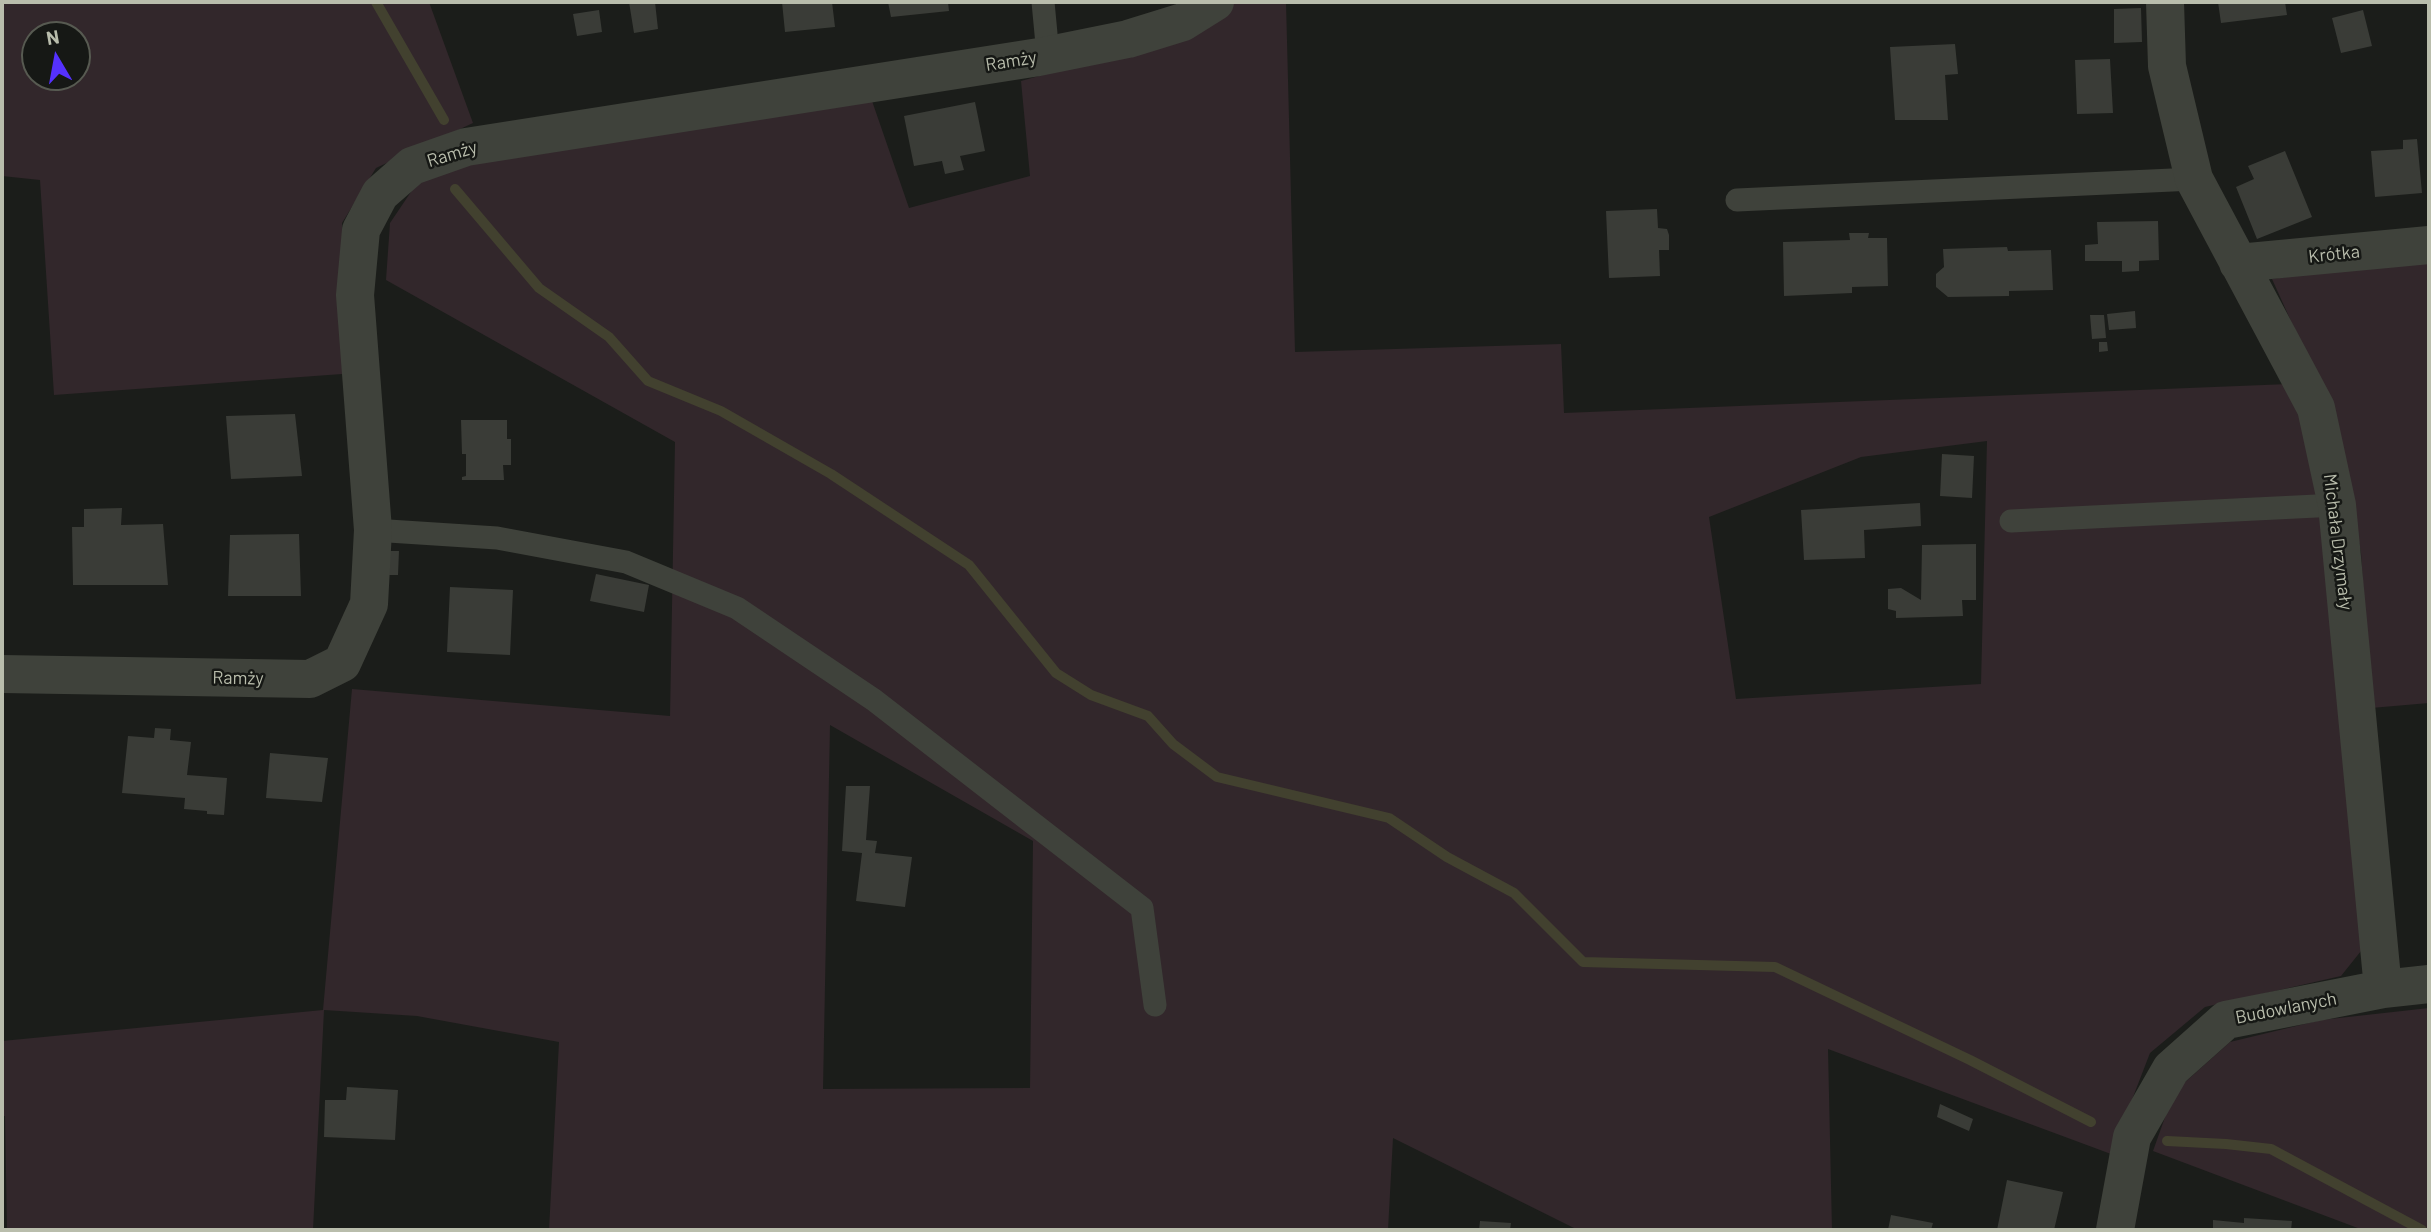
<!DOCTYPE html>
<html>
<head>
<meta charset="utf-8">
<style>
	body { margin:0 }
	#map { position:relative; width:2431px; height:1232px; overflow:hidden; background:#1b1d1a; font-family:Barlow,sans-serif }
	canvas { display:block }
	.frame { position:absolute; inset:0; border:4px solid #b9bdac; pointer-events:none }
	.north { position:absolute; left:21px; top:21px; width:70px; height:70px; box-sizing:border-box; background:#161815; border:2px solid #575a51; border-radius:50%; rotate:350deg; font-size:19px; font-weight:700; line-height:28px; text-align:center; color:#b9bdac }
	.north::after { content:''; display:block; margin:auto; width:24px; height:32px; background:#5531fe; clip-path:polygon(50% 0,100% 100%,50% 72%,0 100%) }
</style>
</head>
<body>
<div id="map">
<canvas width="2431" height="1232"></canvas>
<div class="frame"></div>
<div class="north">N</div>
</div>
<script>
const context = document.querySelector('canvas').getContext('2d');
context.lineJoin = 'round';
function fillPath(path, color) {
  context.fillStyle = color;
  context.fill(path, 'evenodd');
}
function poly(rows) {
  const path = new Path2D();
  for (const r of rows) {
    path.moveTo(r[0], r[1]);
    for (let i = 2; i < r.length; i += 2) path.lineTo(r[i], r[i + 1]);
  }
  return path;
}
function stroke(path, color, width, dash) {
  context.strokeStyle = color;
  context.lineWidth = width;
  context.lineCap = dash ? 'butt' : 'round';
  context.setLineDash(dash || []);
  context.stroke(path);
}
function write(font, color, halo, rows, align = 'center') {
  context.font = font + ' Barlow,sans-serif';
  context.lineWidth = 5;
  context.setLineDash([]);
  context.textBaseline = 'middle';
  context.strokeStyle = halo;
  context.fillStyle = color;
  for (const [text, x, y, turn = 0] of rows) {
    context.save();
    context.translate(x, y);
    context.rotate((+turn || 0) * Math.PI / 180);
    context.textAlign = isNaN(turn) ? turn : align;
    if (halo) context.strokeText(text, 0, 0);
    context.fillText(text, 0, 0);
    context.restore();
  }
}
fillPath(poly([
	[2,2,429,2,473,123,376,168,342,223,342,374,54,395,40,180,2,176],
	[35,35,77,35,77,77,35,77],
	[1227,2,1286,2,1295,352,1561,344,1564,413,2289,384,2318,451,2365,946,2341,976,2205,1007,2150,1053,2111,1154,1828,1049,1832,1230,1578,1230,1393,1138,1388,1230,549,1230,559,1042,417,1016,324,1010,313,1230,2,1230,7,1229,5,1116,2,1116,2,1041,323,1010,352,689,670,716,675,442,386,280,390,223,421,177,498,157,871,98,909,208,1030,176,1021,81,1204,30],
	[1987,441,1981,684,1736,699,1709,517,1861,457],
	[830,725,1033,841,1030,1088,823,1089],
	[2429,256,2429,703,2371,708,2361,553,2337,423,2272,279],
	[2429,1008,2429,1230,2363,1230,2153,1151,2174,1092,2230,1042,2321,1020]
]), '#32272b');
stroke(poly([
	[376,2,444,120],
	[455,189,539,288,609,337,648,381,721,411,831,474,969,565,1056,673,1091,695,1148,716,1173,744,1217,777,1389,818,1447,857,1514,893,1583,962,1775,967,1970,1060,2091,1122],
	[2167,1141,2226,1144,2271,1149,2422,1230]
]), '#42412f', 10);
fillPath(poly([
	[629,2,655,2,658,29,634,33],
	[782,2,832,2,835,27,785,32],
	[888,2,948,2,949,11,891,17],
	[2218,2,2285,2,2287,15,2221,23],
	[2141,8,2142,42,2114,43,2114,9],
	[599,10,602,32,577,36,573,14],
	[2363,10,2372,46,2341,53,2332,18],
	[1955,44,1958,74,1945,75,1948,120,1895,120,1890,47],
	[2110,59,2113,113,2077,114,2075,60],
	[975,102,985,151,960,156,964,170,945,174,942,161,914,166,904,116],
	[2417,139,2422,193,2375,197,2371,151,2403,149,2403,140],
	[2285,151,2312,217,2257,239,2236,187,2254,179,2248,166],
	[1657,209,1658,228,1667,229,1669,235,1669,250,1659,250,1660,276,1609,278,1606,211],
	[2158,221,2159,260,2139,261,2139,271,2122,272,2122,261,2085,261,2085,245,2098,244,2097,222],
	[1849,233,1869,233,1868,238,1887,238,1888,286,1852,287,1852,293,1784,296,1783,242,1850,240],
	[2007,247,2008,251,2051,250,2053,290,2009,291,2009,296,1948,297,1936,287,1936,274,1944,267,1943,249],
	[2135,311,2136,328,2109,330,2107,314],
	[2090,315,2104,315,2106,338,2092,339],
	[2099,342,2107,342,2108,351,2099,352],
	[295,414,302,476,231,479,226,416],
	[461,420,507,420,507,439,511,439,511,465,503,465,504,480,462,480,462,477,466,476,466,454,462,454],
	[1942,454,1974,456,1972,498,1940,496],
	[1920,503,1921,526,1864,530,1865,558,1804,560,1801,510],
	[122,508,121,525,163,524,168,585,73,585,72,527,84,527,84,509],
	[299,534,301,596,228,596,230,535],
	[1976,544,1976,600,1962,600,1963,616,1896,618,1896,611,1888,609,1888,589,1901,588,1921,600,1922,545],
	[388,551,399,551,398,575,387,575],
	[596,574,649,585,644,612,590,601],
	[450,587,513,590,510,655,447,652],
	[155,728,171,729,170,740,191,742,187,775,227,778,224,815,207,814,207,811,184,809,185,798,122,793,128,736,154,738],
	[270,753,328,758,322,802,266,798],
	[846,786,870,786,866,840,877,841,875,853,912,857,905,907,856,901,862,853,842,851],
	[347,1087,398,1090,395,1140,324,1137,325,1100,346,1100],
	[1940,1104,1973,1119,1969,1131,1937,1117],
	[2007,1180,2063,1192,2054,1230,1997,1230],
	[1891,1215,1933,1223,1931,1230,1888,1230],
	[2244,1218,2292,1221,2291,1230,2213,1230,2213,1220,2244,1223],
	[1480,1221,1511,1223,1510,1230,1479,1230]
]), '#3a3c37');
stroke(poly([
	[1043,2,1048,55],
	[1737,200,2194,179],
	[2011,521,2337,505],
	[373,530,497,538,626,562,737,608,874,700,1142,908,1155,1005]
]), '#3f423b', 23);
stroke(poly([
	[2165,2,2167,66,2194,179,2316,408,2337,505,2383,989],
	[2238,263,2429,245],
	[2,674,310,679,342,663,369,604,373,530,355,295,361,230,380,194,412,166,466,147,1039,57,1128,39,1183,22,1215,2],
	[2115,1230,2132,1137,2171,1069,2226,1020,2383,989,2429,984]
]), '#3f423b', 38);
write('18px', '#b9bdac', '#161815', [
	["Ramży",1011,61,-9],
	["Ramży",452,154,-17],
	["Krótka",2334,254,-6],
	["Michała Drzymały",2338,542,83],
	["Ramży",238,678,1],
	["Budowlanych",2286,1008,-11]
]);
</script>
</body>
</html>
